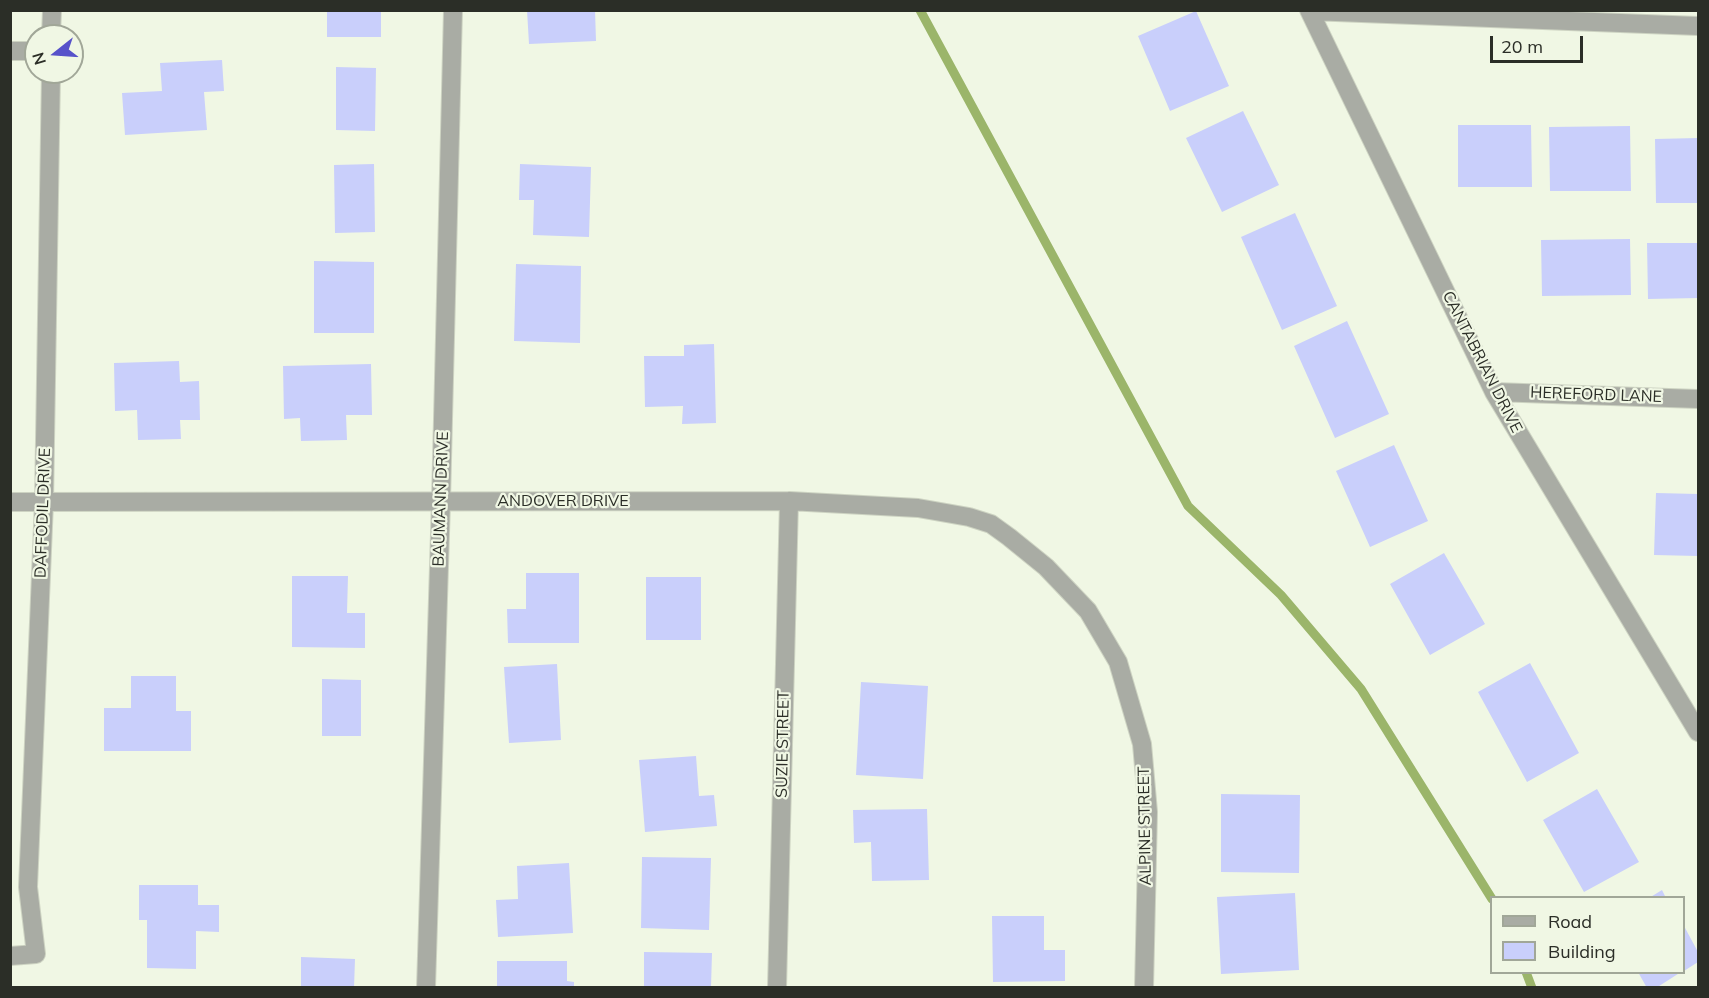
<!DOCTYPE html>
<html>
<head>
<meta charset="utf-8">
<style>
	body { margin:0 }
	#map { position:relative; width:1709px; height:998px; overflow:hidden; background:#f0f7e4; font-family:Mulish,sans-serif }
	canvas { display:block }
	.frame { position:absolute; inset:0; border:12px solid #2b2e27; pointer-events:none }
	.legend { position:absolute; left:1490px; top:896px; width:195px; height:78px; box-sizing:border-box; background:#f0f7e4; border:2px solid #a1a798; margin:0; padding:8px 10px; list-style:none; font-size:18px; color:#2b2e27 }
	.legend li { display:flex; align-items:center; gap:12px; height:30px }
	.legend b { width:30px; border:2px solid #a1a798 }
	.north { position:absolute; left:24px; top:24px; width:60px; height:60px; box-sizing:border-box; background:#f0f7e4; border:2px solid #a1a798; border-radius:50%; rotate:253deg; font-size:16px; font-weight:700; line-height:24px; text-align:center; color:#2b2e27 }
	.north::after { content:''; display:block; margin:auto; width:21px; height:27px; background:#5752ca; clip-path:polygon(50% 0,100% 100%,50% 72%,0 100%) }
	.scale { position:absolute; left:1490px; top:36px; width:93px; height:27px; box-sizing:border-box; border:3px solid #2b2e27; border-top:0; padding-left:8px; font-size:18px; line-height:21px; white-space:nowrap; color:#2b2e27; -webkit-text-stroke:4px #f0f7e4; paint-order:stroke }
</style>
</head>
<body>
<div id="map">
<canvas width="1709" height="998"></canvas>
<div class="frame"></div>
<ul class="legend">
<li><b style="height:8px;background:#a9aca4"></b>Road</li>
<li><b style="height:16px;background:#c9cffb"></b>Building</li>
</ul>
<div class="north">N</div>
<div class="scale">20 m</div>
</div>
<script>
const context = document.querySelector('canvas').getContext('2d');
context.lineJoin = 'round';
function poly(rows) {
  const path = new Path2D();
  for (const r of rows) {
    path.moveTo(r[0], r[1]);
    for (let i = 2; i < r.length; i += 2) path.lineTo(r[i], r[i + 1]);
  }
  return path;
}
function stroke(path, color, width, dash) {
  context.strokeStyle = color;
  context.lineWidth = width;
  context.lineCap = dash ? 'butt' : 'round';
  context.setLineDash(dash || []);
  context.stroke(path);
}
function fillPath(path, color) {
  context.fillStyle = color;
  context.fill(path, 'evenodd');
}
function write(font, color, halo, rows, align = 'center') {
  context.font = font + ' Mulish,sans-serif';
  context.lineWidth = 4.5;
  context.setLineDash([]);
  context.textBaseline = 'middle';
  context.strokeStyle = halo;
  context.fillStyle = color;
  for (const [text, x, y, turn = 0] of rows) {
    context.save();
    context.translate(x, y);
    context.rotate((+turn || 0) * Math.PI / 180);
    context.textAlign = isNaN(turn) ? turn : align;
    if (halo) context.strokeText(text, 0, 0);
    context.fillText(text, 0, 0);
    context.restore();
  }
}
stroke(poly([
	[920,10,1188,506,1281,595,1361,689,1492,899],
	[1526,972,1532,988]
]), '#9bb56a', 9);
fillPath(poly([
	[327,10,381,10,381,37,327,37],
	[527,10,595,10,596,41,529,44],
	[1196,11,1229,86,1170,111,1138,36],
	[222,60,224,91,204,92,207,130,125,135,122,93,162,91,160,63],
	[336,67,376,68,375,131,336,130],
	[1243,111,1279,185,1222,212,1186,138],
	[1458,125,1531,125,1532,187,1458,187],
	[1630,126,1631,191,1550,191,1549,127],
	[1698,138,1698,203,1656,203,1655,139],
	[374,164,375,232,335,233,334,165],
	[520,164,591,167,589,237,533,235,534,200,519,200],
	[1295,213,1337,306,1282,330,1241,237],
	[1630,239,1631,295,1542,296,1541,240],
	[1647,243,1698,243,1698,298,1648,299],
	[314,261,374,262,374,333,314,333],
	[516,264,581,266,580,343,514,341],
	[1347,321,1389,414,1335,438,1294,346],
	[714,344,716,423,682,424,683,406,645,407,644,356,684,356,684,345],
	[179,361,180,382,199,381,200,420,180,420,181,439,138,440,137,410,115,411,114,363],
	[371,364,372,415,346,415,347,440,301,441,300,418,284,419,283,366],
	[1394,445,1428,521,1370,547,1336,471],
	[1656,493,1698,494,1698,556,1654,555],
	[1444,553,1485,624,1430,655,1390,584],
	[526,573,579,573,579,643,508,643,507,609,526,609],
	[292,576,348,576,347,613,365,613,365,648,292,647],
	[646,577,701,577,701,640,646,640],
	[1530,663,1579,753,1527,782,1478,692],
	[557,664,561,740,509,743,504,667],
	[131,676,176,676,176,711,191,711,191,751,104,751,104,708,131,708],
	[322,679,361,680,361,736,322,736],
	[861,682,928,686,923,779,856,775],
	[696,756,699,796,714,795,717,826,645,832,639,760],
	[1597,789,1639,862,1584,892,1543,820],
	[1221,794,1300,795,1299,873,1221,872],
	[927,809,929,880,872,881,871,842,854,843,853,810],
	[642,857,711,858,709,930,641,928],
	[569,863,573,933,498,937,496,900,518,899,517,866],
	[139,885,198,885,198,905,219,905,219,932,196,931,196,969,147,968,147,920,139,920],
	[1662,890,1666,898,1649,898],
	[1295,893,1299,970,1221,974,1217,897],
	[992,916,1044,916,1044,950,1065,950,1065,981,993,982],
	[1684,926,1698,952,1698,962,1684,971],
	[644,952,712,953,711,987,644,988],
	[301,957,355,959,354,988,301,988],
	[497,961,567,961,567,981,574,982,574,988,497,988],
	[1638,972,1681,972,1656,988,1647,988]
]), '#c9cffb');
const street = poly([
	[1309,10,1494,392,1698,732],
	[1310,11,1698,26],
	[51,36,52,10],
	[10,51,36,51],
	[1494,392,1698,399],
	[10,502,789,501,918,508,969,517,991,524,1009,537,1046,567,1088,611,1118,662,1142,744,1148,812,1144,988],
	[10,956,36,954,28,887,44,502,51,72],
	[426,988,441,501,453,10],
	[777,988,789,501]
]);
stroke(street, '#cdd3c2', 20);
stroke(street, '#a9aca4', 18);
write('16px', '#2b2e27', '#f0f7e4', [
	["CANTABRIAN DRIVE",1482,362,63],
	["HEREFORD LANE",1596,395,2],
	["BAUMANN DRIVE",441,499,-88],
	["ANDOVER DRIVE",563,501],
	["DAFFODIL DRIVE",43,513,-88],
	["SUZIE STREET",783,744,-89],
	["ALPINE STREET",1145,826,-91]
]);
</script>
</body>
</html>
